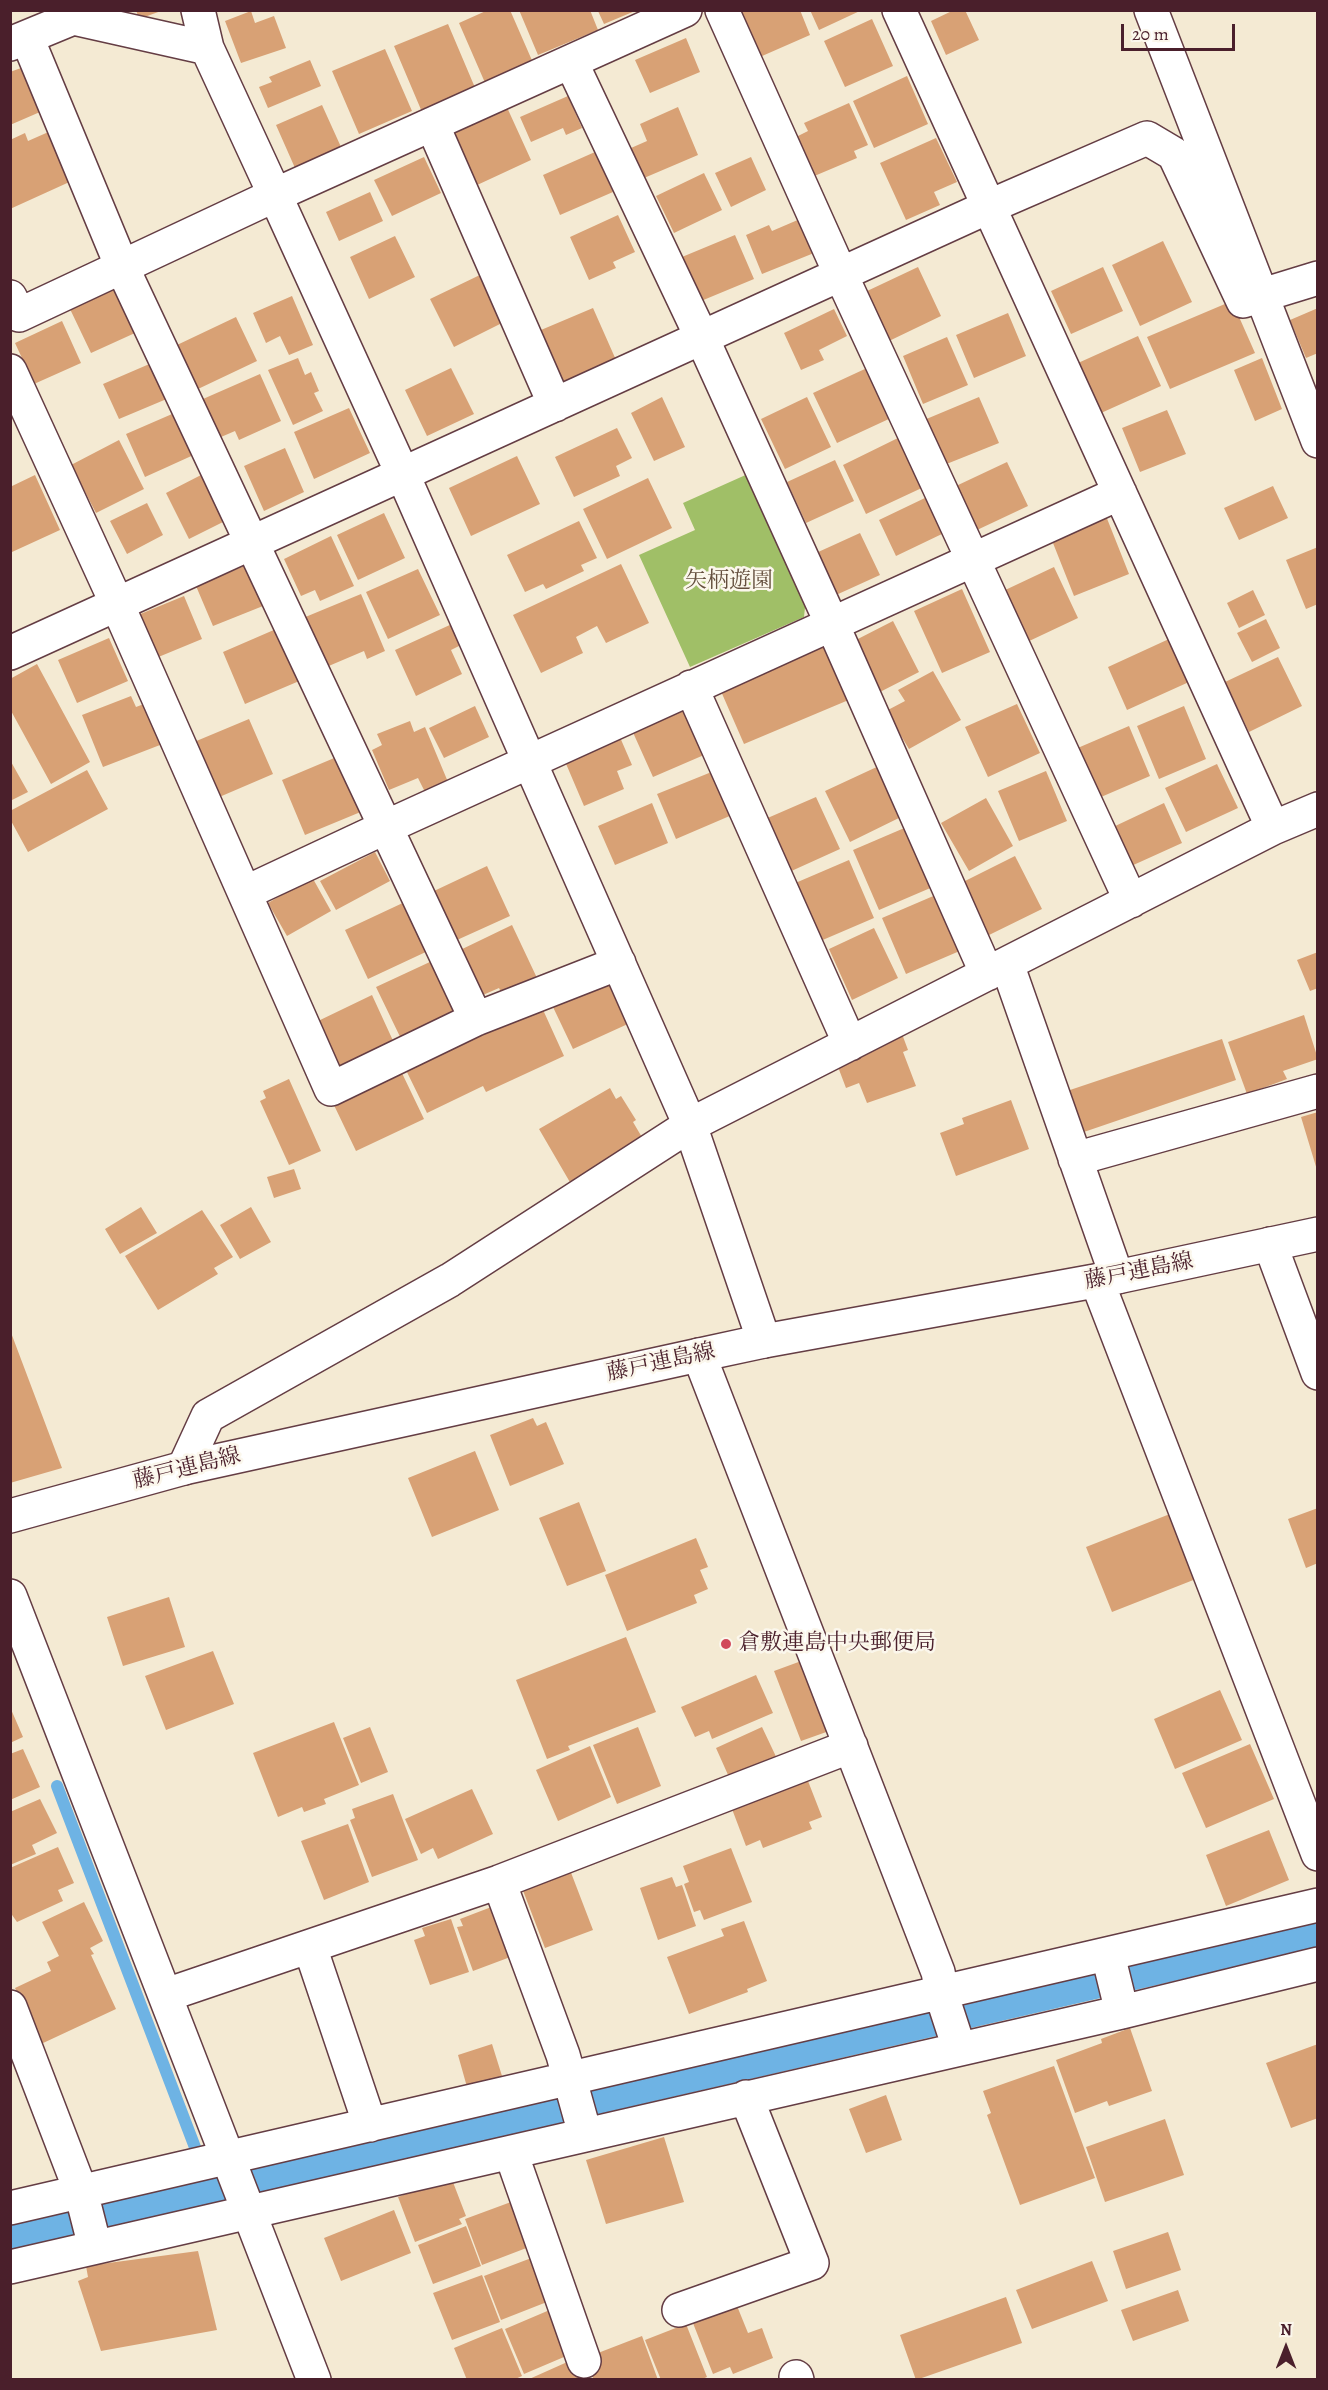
<!DOCTYPE html>
<html>
<head>
<meta charset="utf-8">
<style>
	body { margin:0 }
	#map { position:relative; width:1328px; height:2390px; overflow:hidden; background:#f4ead3; font-family:Alegreya,serif }
	canvas { display:block }
	.frame { position:absolute; inset:0; border:12px solid #4a1f2b; pointer-events:none }
	.north { position:absolute; left:1256px; top:2318px; width:60px; height:60px; -webkit-text-stroke:4px #fbf7ec; paint-order:stroke; rotate:0deg; font-size:16px; font-weight:700; line-height:24px; text-align:center; color:#4a1f2b }
	.north::after { content:''; display:block; margin:auto; width:21px; height:27px; background:#4a1f2b; clip-path:polygon(50% 0,100% 100%,50% 72%,0 100%) }
	.scale { position:absolute; left:1121px; top:24px; width:114px; height:27px; box-sizing:border-box; border:3px solid #4a1f2b; border-top:0; padding-left:8px; font-size:18px; line-height:21px; white-space:nowrap; color:#4a1f2b; -webkit-text-stroke:4px #fbf7ec; paint-order:stroke }
</style>
</head>
<body>
<div id="map">
<canvas width="1328" height="2390"></canvas>
<div class="frame"></div>
<div class="north">N</div>
<div class="scale">20 m</div>
</div>
<script>
const context = document.querySelector('canvas').getContext('2d');
context.lineJoin = 'round';
function fillPath(path, color) {
  context.fillStyle = color;
  context.fill(path, 'evenodd');
}
function poly(rows) {
  const path = new Path2D();
  for (const r of rows) {
    path.moveTo(r[0], r[1]);
    for (let i = 2; i < r.length; i += 2) path.lineTo(r[i], r[i + 1]);
  }
  return path;
}
function stroke(path, color, width, dash) {
  context.strokeStyle = color;
  context.lineWidth = width;
  context.lineCap = dash ? 'butt' : 'round';
  context.setLineDash(dash || []);
  context.stroke(path);
}
function write(font, color, halo, rows, align = 'center') {
  context.font = font + ' Alegreya,"Noto Serif JP",serif';
  context.lineWidth = 5;
  context.setLineDash([]);
  context.textBaseline = 'middle';
  context.strokeStyle = halo;
  context.fillStyle = color;
  for (const [text, x, y, turn = 0] of rows) {
    context.save();
    context.translate(x, y);
    context.rotate((+turn || 0) * Math.PI / 180);
    context.textAlign = isNaN(turn) ? turn : align;
    if (halo) context.strokeText(text, 0, 0);
    context.fillText(text, 0, 0);
    context.restore();
  }
}
fillPath(poly([
	[750,473,806,598,804,617,690,667,639,555,695,530,683,503]
]), '#a0bf67');
fillPath(poly([
	[1317,1916,1317,1948,11,2250,10,2220]
]), '#6eb3e4');
stroke(poly([
	[57,1786,201,2163]
]), '#6eb3e4', 12);
fillPath(poly([
	[136,10,161,10,161,11,139,19],
	[488,10,510,10,534,65,486,85,459,23],
	[519,10,590,10,598,30,538,55],
	[732,10,800,10,810,35,753,60],
	[810,10,862,10,819,30],
	[954,10,965,10,979,40,946,55,931,21],
	[251,11,255,23,274,16,286,48,241,63,225,21],
	[598,11,635,11,604,24],
	[872,19,893,66,845,87,824,41],
	[448,24,476,90,422,112,394,46],
	[686,38,700,72,650,93,635,60],
	[385,49,412,111,359,134,332,71],
	[310,60,321,86,268,108,259,87,272,82,269,77],
	[21,68,40,112,10,125,10,72],
	[907,76,928,124,874,148,853,101],
	[568,96,582,128,566,135,563,128,531,142,520,117],
	[505,103,531,160,475,186,448,129],
	[849,103,868,145,854,151,857,158,812,177,794,138,808,131,804,123],
	[322,105,341,147,295,168,276,125],
	[678,107,698,155,644,178,631,148,647,141,640,124],
	[53,130,76,179,10,209,10,140,25,133,28,141],
	[936,138,957,182,934,192,940,205,906,220,880,163],
	[595,152,613,192,560,215,543,175],
	[424,157,441,193,392,216,374,180],
	[751,157,766,190,731,207,715,173],
	[704,173,722,210,674,233,656,196],
	[370,192,383,221,339,241,326,212],
	[618,215,635,252,613,262,616,268,589,280,570,237],
	[800,219,814,253,762,274,746,235,769,225,772,231],
	[735,235,754,279,701,301,682,257],
	[395,236,415,277,369,299,350,257],
	[1163,241,1192,302,1140,326,1112,265],
	[918,267,941,316,889,341,865,292],
	[1103,267,1123,311,1071,334,1051,291],
	[482,274,506,321,454,347,430,299],
	[114,288,135,333,91,353,70,309],
	[292,296,313,345,289,355,280,336,266,343,253,313],
	[1232,301,1255,353,1170,389,1147,337],
	[593,308,616,360,564,383,541,330],
	[1318,308,1318,353,1306,358,1290,320],
	[834,309,847,336,819,350,824,360,801,370,784,333],
	[1008,313,1026,356,974,378,956,335],
	[236,317,257,361,198,389,177,345],
	[62,321,81,363,34,384,15,343],
	[1138,336,1161,386,1101,413,1078,363],
	[947,337,968,385,923,404,903,356],
	[298,358,305,375,311,372,319,391,314,393,323,411,293,425,268,370],
	[1262,358,1282,409,1255,421,1234,370],
	[154,362,169,398,119,419,103,384],
	[451,368,474,414,427,436,405,390],
	[867,368,891,418,837,443,813,393],
	[260,374,281,421,239,440,235,431,221,437,203,399],
	[662,397,685,447,654,461,631,413],
	[807,397,831,447,785,469,761,419],
	[979,397,999,443,944,465,924,420],
	[349,408,370,453,314,479,294,432],
	[1167,410,1186,454,1140,472,1122,428],
	[179,411,198,453,145,477,126,434],
	[617,428,632,458,616,466,620,476,574,497,555,457],
	[902,436,926,486,866,514,843,465],
	[119,440,144,489,96,513,71,465],
	[285,448,304,492,264,511,244,466],
	[517,456,540,504,471,536,449,488],
	[835,460,854,501,806,523,787,482],
	[1007,462,1028,506,977,530,956,486],
	[203,474,227,520,189,539,166,493],
	[35,475,60,530,12,552,10,548,10,487],
	[648,478,672,528,607,559,583,509],
	[1273,486,1288,518,1239,540,1224,508],
	[927,497,944,533,896,556,879,520],
	[147,503,163,535,127,554,110,521],
	[384,513,405,558,358,580,337,535],
	[1106,516,1129,574,1074,596,1051,538],
	[579,521,597,558,581,565,584,571,546,589,543,584,525,592,507,555],
	[860,533,880,575,836,595,816,553],
	[331,536,354,586,320,601,315,590,301,596,284,559],
	[1318,547,1318,604,1306,609,1286,560],
	[621,564,649,623,606,643,597,626,576,637,583,653,541,673,513,615],
	[247,565,263,606,213,626,196,586],
	[1054,567,1078,618,1025,643,1001,592],
	[418,569,440,615,388,639,366,592],
	[962,589,990,652,942,673,914,611],
	[1253,590,1265,615,1239,628,1227,603],
	[361,594,385,651,367,659,364,651,324,668,303,618],
	[184,596,202,639,156,658,138,615],
	[1266,619,1280,648,1252,662,1237,633],
	[893,621,919,672,878,693,852,642],
	[452,624,461,645,451,650,462,674,416,696,395,650],
	[283,626,304,679,245,704,223,652],
	[109,638,128,681,77,703,58,660],
	[1169,639,1189,682,1127,710,1108,667],
	[827,643,851,699,744,744,720,689],
	[1278,657,1302,706,1249,732,1225,682],
	[37,664,90,762,51,784,10,709,10,679],
	[933,671,961,720,909,749,886,711,905,701,898,690],
	[131,696,136,707,144,704,160,745,103,767,82,715],
	[1017,704,1040,753,988,777,965,727],
	[475,706,489,737,444,758,429,728],
	[683,706,704,755,653,777,631,728],
	[1184,706,1206,759,1159,779,1137,726],
	[249,719,273,774,217,798,194,742],
	[410,721,414,732,425,727,448,782,425,792,418,778,389,790,372,750,382,745,377,734],
	[1129,726,1150,776,1094,800,1073,750],
	[619,735,632,765,617,771,624,789,584,806,564,759],
	[339,756,363,811,305,835,282,780],
	[10,760,28,792,10,801],
	[1217,764,1238,808,1186,832,1165,788],
	[881,765,905,815,850,842,825,791],
	[87,770,108,809,28,852,10,819,10,811],
	[714,771,732,815,676,839,657,794],
	[1046,771,1067,821,1019,841,998,791],
	[816,797,840,849,787,873,763,820],
	[986,798,1013,846,969,871,941,823],
	[652,803,668,843,615,865,598,826],
	[1164,803,1182,843,1129,867,1111,828],
	[909,826,935,886,879,910,853,850],
	[375,852,390,881,336,910,320,881],
	[1015,856,1042,909,987,936,961,883],
	[849,860,874,918,818,942,793,884],
	[487,866,510,916,457,940,434,891],
	[312,877,331,911,287,936,268,903],
	[938,894,962,950,906,974,882,918],
	[407,901,430,950,368,979,345,930],
	[512,925,537,978,502,994,499,988,476,998,454,953],
	[874,928,898,978,852,1000,829,949],
	[1318,952,1318,988,1310,991,1297,960],
	[432,961,461,1022,405,1047,376,987],
	[610,981,630,1023,573,1049,553,1007],
	[372,995,395,1045,339,1071,316,1022],
	[539,1001,564,1056,486,1092,483,1086,427,1113,404,1066],
	[1304,1015,1318,1059,1283,1071,1287,1079,1247,1094,1228,1042],
	[902,1034,908,1050,903,1052,916,1086,867,1103,859,1083,846,1088,835,1059],
	[1222,1039,1236,1080,1081,1133,1067,1091],
	[400,1069,424,1119,356,1151,332,1101],
	[289,1079,321,1151,289,1165,260,1101,266,1098,263,1091],
	[610,1088,616,1099,621,1096,636,1120,633,1122,643,1139,571,1184,539,1129],
	[1011,1100,1029,1149,956,1176,940,1133,964,1124,962,1118],
	[1318,1112,1318,1170,1317,1170,1301,1117],
	[294,1169,301,1189,274,1198,267,1177],
	[141,1207,157,1233,120,1254,105,1229],
	[251,1207,271,1242,240,1259,220,1225],
	[202,1210,233,1257,214,1268,218,1274,158,1310,125,1256],
	[10,1330,62,1468,10,1483],
	[533,1418,537,1426,546,1422,564,1464,510,1486,490,1435],
	[475,1451,499,1510,432,1537,408,1478],
	[579,1502,606,1571,567,1586,539,1518],
	[1318,1508,1318,1563,1306,1568,1288,1519],
	[1175,1512,1201,1577,1112,1612,1086,1547],
	[696,1538,708,1567,700,1570,708,1589,694,1595,697,1603,627,1631,605,1575],
	[169,1597,185,1647,123,1666,107,1617],
	[626,1637,656,1712,568,1746,570,1750,547,1759,516,1680],
	[213,1651,234,1704,166,1730,145,1676],
	[804,1660,832,1730,801,1741,774,1671],
	[756,1675,773,1713,712,1739,709,1731,695,1737,681,1707],
	[1220,1690,1242,1740,1175,1769,1154,1719],
	[10,1707,23,1737,10,1743],
	[334,1722,359,1785,324,1799,326,1804,304,1812,302,1807,278,1817,253,1753],
	[370,1727,388,1772,361,1783,343,1738],
	[638,1727,661,1786,617,1804,593,1745],
	[762,1727,780,1765,733,1786,716,1748],
	[1250,1744,1274,1799,1206,1828,1182,1773],
	[590,1746,611,1797,558,1821,536,1770],
	[23,1749,40,1787,10,1800,10,1754],
	[808,1781,822,1817,809,1822,812,1829,763,1848,760,1840,746,1846,732,1809],
	[472,1789,493,1834,438,1859,433,1848,421,1854,405,1819],
	[393,1794,418,1860,372,1877,350,1820,355,1818,352,1809],
	[40,1799,57,1833,32,1845,36,1854,10,1865,10,1812],
	[348,1824,369,1882,324,1900,301,1841],
	[1269,1830,1289,1880,1226,1906,1206,1855],
	[58,1847,74,1883,58,1890,63,1901,17,1922,10,1912,10,1868],
	[731,1848,752,1902,704,1920,700,1910,694,1912,684,1884,689,1882,683,1866],
	[570,1870,593,1930,545,1948,522,1888],
	[672,1877,676,1887,682,1885,696,1926,658,1940,640,1888],
	[84,1902,103,1941,90,1948,94,1954,91,1955,116,2009,41,2044,15,1988,51,1971,47,1962,59,1956,42,1922],
	[494,1906,513,1956,473,1971,457,1927,463,1926,460,1919],
	[451,1919,469,1972,430,1985,414,1940,425,1936,422,1928],
	[744,1921,767,1981,747,1989,748,1992,689,2014,667,1957,724,1936,721,1929],
	[1130,2028,1152,2091,1109,2106,1107,2101,1075,2113,1056,2060,1102,2043,1101,2039],
	[492,2044,502,2076,467,2087,458,2055],
	[1318,2044,1318,2118,1291,2128,1266,2063],
	[1054,2066,1095,2178,1020,2205,987,2115,991,2113,983,2091],
	[886,2095,902,2140,866,2153,849,2109],
	[1165,2119,1184,2175,1105,2202,1086,2147],
	[664,2137,684,2202,606,2224,586,2160],
	[451,2177,466,2216,459,2219,462,2224,415,2242,398,2197],
	[511,2202,529,2247,482,2265,465,2219],
	[394,2210,411,2253,341,2281,324,2238],
	[466,2226,481,2266,433,2284,418,2245],
	[1168,2232,1181,2270,1126,2289,1113,2251],
	[198,2251,217,2330,101,2351,78,2281,88,2277,86,2266],
	[534,2257,552,2300,501,2320,484,2276],
	[1092,2261,1108,2301,1032,2329,1016,2290],
	[482,2275,500,2322,452,2340,433,2293],
	[1178,2290,1189,2321,1133,2341,1121,2310],
	[1006,2297,1022,2343,916,2380,900,2335],
	[735,2301,748,2333,762,2328,773,2358,733,2374,730,2367,713,2374,691,2318],
	[552,2309,571,2354,524,2374,505,2329],
	[686,2324,707,2377,700,2380,661,2380,645,2340],
	[502,2328,522,2376,513,2380,467,2380,454,2348],
	[642,2336,658,2380,594,2380,585,2358],
	[574,2359,583,2380,527,2380]
]), '#d8a175');
const street = poly([
	[198,10,207,48],
	[722,10,841,275,1131,901],
	[899,10,1273,828],
	[1151,10,1318,441],
	[27,38,122,267,476,1019],
	[10,44,73,18,207,48,275,195,685,10],
	[571,62,702,338,832,624,987,974],
	[432,124,555,405],
	[10,297,19,315,275,195,403,475,690,1125,764,1341],
	[10,371,117,604,331,1089,476,1019,619,963],
	[10,653,988,207,1147,138,1174,154,1243,301,1318,278],
	[691,687,850,1044],
	[245,893,386,827,1120,493],
	[1007,964,1117,1277],
	[1075,1159,1318,1091],
	[1270,1244,1318,1373],
	[1097,1281,1318,1854],
	[699,1355,938,1972,944,2002,959,2048],
	[184,1468,208,1416,450,1280,690,1125,1273,828,1318,809],
	[499,1882,563,2055,585,2134],
	[310,1947,370,2125],
	[1108,1955,1122,2012],
	[166,1995,499,1882,851,1746],
	[10,2007,81,2192,95,2247],
	[511,2153,584,2361],
	[10,2208,1318,1905],
	[10,2267,1122,2012,1318,1964],
	[679,2310,812,2263,746,2097],
	[796,2377,797,2380]
]);
const secondary = poly([
	[10,1516,184,1468,699,1355,764,1341,1117,1277,1318,1234],
	[10,1596,314,2380]
]);
stroke(street, '#643d44', 36);
stroke(secondary, '#643d44', 36);
stroke(street, '#fff', 33);
stroke(secondary, '#fff', 33);
for (const [x, y, r, color] of [
	[726,1644,6,"#d1495b"]
]) {
  const dot = new Path2D();
  dot.arc(x, y, r, 0, 2 * Math.PI);
  context.fillStyle = color;
  context.fill(dot);
  stroke(dot, '#fbf7ec', 2);
}
write('22px', '#644f3d', '#fbf7ec', [
	["矢柄遊園",729,582]
]);
write('22px', '#4a1f2b', '#fbf7ec', [
	["藤戸連島線",1139,1272,-11],
	["藤戸連島線",661,1363,-12],
	["藤戸連島線",187,1469,-14]
]);
write('22px', '#4a1f2b', '#fbf7ec', [
	["倉敷連島中央郵便局",738,1644]
], 'left');
</script>
</body>
</html>
